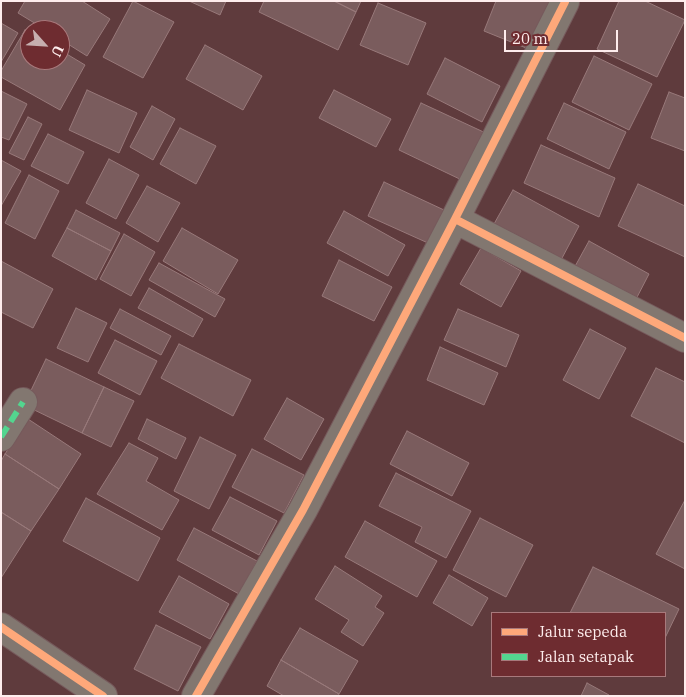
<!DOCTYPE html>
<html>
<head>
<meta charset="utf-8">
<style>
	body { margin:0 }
	#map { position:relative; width:686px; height:697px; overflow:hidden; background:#5f3b3d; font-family:"IBM Plex Serif",serif }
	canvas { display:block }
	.frame { position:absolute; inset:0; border:2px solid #feeded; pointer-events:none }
	.legend { position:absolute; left:491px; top:612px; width:175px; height:65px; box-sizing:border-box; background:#6e2c30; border:1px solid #a8797c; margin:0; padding:6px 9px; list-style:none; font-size:15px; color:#feeded }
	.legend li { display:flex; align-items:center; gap:10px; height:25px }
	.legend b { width:25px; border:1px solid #a8797c }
	.north { position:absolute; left:20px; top:20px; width:50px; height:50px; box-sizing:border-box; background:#6e2c30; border:1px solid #a8797c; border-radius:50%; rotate:116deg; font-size:14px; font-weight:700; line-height:20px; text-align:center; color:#feeded }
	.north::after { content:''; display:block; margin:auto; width:18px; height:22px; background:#c6afaf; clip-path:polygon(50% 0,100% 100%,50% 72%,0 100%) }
	.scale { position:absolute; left:504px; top:30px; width:114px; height:22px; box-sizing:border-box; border:2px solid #feeded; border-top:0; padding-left:6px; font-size:15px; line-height:18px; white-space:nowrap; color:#feeded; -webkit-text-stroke:4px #6e2c30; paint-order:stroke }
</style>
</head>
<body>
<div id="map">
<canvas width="686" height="697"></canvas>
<div class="frame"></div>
<ul class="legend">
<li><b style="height:6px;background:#fea87a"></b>Jalur sepeda</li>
<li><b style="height:6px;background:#53d58f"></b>Jalan setapak</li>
</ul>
<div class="north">U</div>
<div class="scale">20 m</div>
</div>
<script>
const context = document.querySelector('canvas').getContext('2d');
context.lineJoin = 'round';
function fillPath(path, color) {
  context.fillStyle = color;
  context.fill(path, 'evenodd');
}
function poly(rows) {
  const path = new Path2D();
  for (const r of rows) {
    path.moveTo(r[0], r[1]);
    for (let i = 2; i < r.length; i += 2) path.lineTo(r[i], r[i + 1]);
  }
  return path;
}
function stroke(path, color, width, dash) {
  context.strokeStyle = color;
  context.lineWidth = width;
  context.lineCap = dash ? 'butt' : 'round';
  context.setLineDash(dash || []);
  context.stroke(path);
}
const building = poly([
	[25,1,82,1,110,19,87,56,60,39,60,30,46,30,18,13,25,1],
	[133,1,174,22,143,78,103,57,133,1],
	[189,1,226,1,220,15,189,1],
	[264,1,334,1,356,12,338,50,259,12,264,1],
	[334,1,361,1,356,12,334,1],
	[496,1,556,1,536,52,484,31,496,1],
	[619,1,645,1,685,20,657,77,597,49,619,1],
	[378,3,426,23,408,65,360,45,378,3],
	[1,23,18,33,1,62,1,23],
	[25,30,30,33,30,60,60,60,60,50,85,65,60,110,1,77,1,71,25,30],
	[205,45,262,76,243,110,186,79,205,45],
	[594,56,652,84,629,130,572,102,594,56],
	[445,58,500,86,482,122,427,94,445,58],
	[87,90,137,113,119,153,69,130,87,90],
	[334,90,391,119,376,147,319,118,334,90],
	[1,91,27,104,9,140,1,137,1,91],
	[669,92,685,98,685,151,651,138,669,92],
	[421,103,490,135,468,183,399,150,421,103],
	[564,103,626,132,609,169,547,139,564,103],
	[152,106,175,119,153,160,130,147,152,106],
	[28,117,42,124,24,160,9,153,28,117],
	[180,128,216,146,196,184,160,164,180,128],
	[48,134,84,152,68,184,31,166,48,134],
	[541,145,615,178,599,217,524,183,541,145],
	[109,159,139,175,116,219,86,203,109,159],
	[1,160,21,171,1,206,1,160],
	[29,175,59,191,35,239,5,223,29,175],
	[384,182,444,210,428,243,368,216,384,182],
	[638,184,685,206,685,257,618,226,638,184],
	[147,186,180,203,158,242,126,223,147,186],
	[513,190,579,226,561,260,494,224,513,190],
	[76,210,120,233,111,251,67,228,76,210],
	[344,211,405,245,388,276,327,243,344,211],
	[67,228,111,251,96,280,52,256,67,228],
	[182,228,238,260,218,294,163,261,182,228],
	[124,234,155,252,131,296,100,279,124,234],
	[589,241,649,274,634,303,573,270,589,241],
	[481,248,521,271,501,307,460,284,481,248],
	[339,260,392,287,374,321,322,296,339,260],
	[1,261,53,289,33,328,1,312,1,261],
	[159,263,225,299,215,317,149,280,159,263],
	[149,288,203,319,193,337,138,308,149,288],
	[76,308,107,323,88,362,57,348,76,308],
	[120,309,171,336,161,355,110,328,120,309],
	[458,309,519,335,506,367,444,340,458,309],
	[590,329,626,348,599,399,563,380,590,329],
	[115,340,157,361,140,395,98,373,115,340],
	[179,344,251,380,233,416,161,378,179,344],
	[440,347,498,373,484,405,427,380,440,347],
	[46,359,104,387,82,433,24,405,46,359],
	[656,368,685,382,685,443,631,416,656,368],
	[104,387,134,401,111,447,82,433,104,387],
	[287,398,324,419,301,460,264,439,287,398],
	[28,419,81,454,59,489,5,454,28,419],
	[147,419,186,438,176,459,138,439,147,419],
	[407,431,469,463,452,496,390,464,407,431],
	[200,437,236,455,209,509,174,491,200,437],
	[129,443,158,458,146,481,179,500,162,530,97,494,129,443],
	[252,449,304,475,284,513,232,487,252,449],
	[5,454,59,489,31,531,1,512,1,461,5,454],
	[396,473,471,511,446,558,415,542,422,527,379,506,396,473],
	[230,497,277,521,259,555,212,530,230,497],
	[86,498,160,538,138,581,63,541,86,498],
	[685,500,685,569,656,554,685,500],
	[1,512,31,531,1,578,1,512],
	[480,518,533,545,506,597,453,570,480,518],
	[365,521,437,561,417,597,345,557,365,521],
	[194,528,257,561,239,594,177,560,194,528],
	[335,566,382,596,375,607,384,613,363,646,341,632,349,620,315,599,335,566],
	[593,567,679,609,665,638,665,613,570,613,593,567],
	[449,575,488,598,472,626,433,603,449,575],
	[179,576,229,604,210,639,159,612,179,576],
	[156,625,201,647,178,691,134,669,156,625],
	[300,628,358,661,339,694,281,660,300,628],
	[281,660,339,694,338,696,284,696,267,686,281,660],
	[587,683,609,695,608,696,581,696,587,683]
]);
fillPath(building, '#7a5c5d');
stroke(building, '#98797a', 1);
const minor = poly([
	[455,219,685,338],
	[1,437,23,402],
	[1,627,103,696],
	[196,696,303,510,455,219,565,2]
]);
stroke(minor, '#765a5c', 30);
stroke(minor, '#827770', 28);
stroke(poly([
	[1,437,23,402]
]), '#53d58f', 6, [12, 6]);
stroke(poly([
	[455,219,685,338],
	[1,627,103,696],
	[196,696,303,510,455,219,565,2]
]), '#fea87a', 8);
</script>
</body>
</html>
